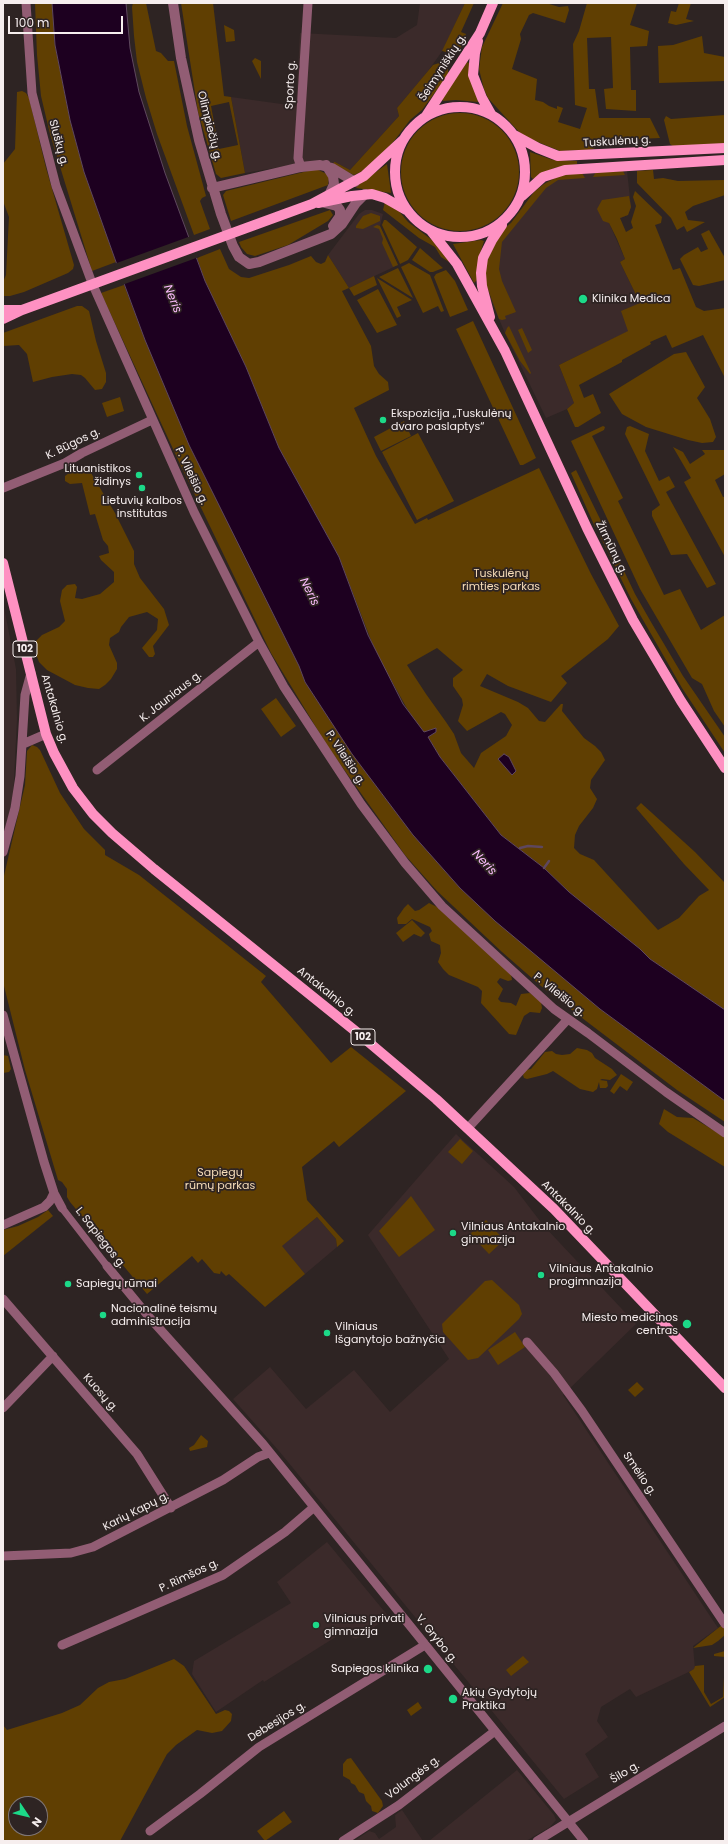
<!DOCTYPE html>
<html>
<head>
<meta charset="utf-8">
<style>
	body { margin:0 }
	#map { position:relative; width:728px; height:1844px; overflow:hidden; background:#2e2423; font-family:Poppins,sans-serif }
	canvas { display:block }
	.frame { position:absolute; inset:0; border:4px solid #f6eeee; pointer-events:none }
	.north { position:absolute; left:8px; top:1796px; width:40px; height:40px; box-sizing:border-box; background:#2e2423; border:1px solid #7e7574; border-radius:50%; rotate:125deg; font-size:11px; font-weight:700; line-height:16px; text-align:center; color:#f6eeee }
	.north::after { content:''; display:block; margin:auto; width:14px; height:18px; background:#1cd988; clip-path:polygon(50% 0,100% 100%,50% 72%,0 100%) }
	.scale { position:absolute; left:8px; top:16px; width:115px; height:18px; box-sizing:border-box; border:2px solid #f6eeee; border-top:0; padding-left:5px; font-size:12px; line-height:14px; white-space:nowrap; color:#f6eeee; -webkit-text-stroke:3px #2e2423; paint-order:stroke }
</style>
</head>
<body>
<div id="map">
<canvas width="728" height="1844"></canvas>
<div class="frame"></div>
<div class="north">N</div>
<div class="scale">100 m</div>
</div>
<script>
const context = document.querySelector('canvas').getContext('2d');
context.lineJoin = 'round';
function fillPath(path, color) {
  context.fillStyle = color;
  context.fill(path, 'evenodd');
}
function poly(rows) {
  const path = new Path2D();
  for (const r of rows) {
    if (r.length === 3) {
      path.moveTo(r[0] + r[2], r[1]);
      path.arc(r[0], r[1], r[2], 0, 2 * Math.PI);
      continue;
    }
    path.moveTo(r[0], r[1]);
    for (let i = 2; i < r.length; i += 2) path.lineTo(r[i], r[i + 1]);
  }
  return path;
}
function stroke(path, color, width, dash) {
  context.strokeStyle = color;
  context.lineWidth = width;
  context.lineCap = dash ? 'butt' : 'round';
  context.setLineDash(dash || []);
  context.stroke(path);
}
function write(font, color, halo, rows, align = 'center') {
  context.font = font + ' Poppins,sans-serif';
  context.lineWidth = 3.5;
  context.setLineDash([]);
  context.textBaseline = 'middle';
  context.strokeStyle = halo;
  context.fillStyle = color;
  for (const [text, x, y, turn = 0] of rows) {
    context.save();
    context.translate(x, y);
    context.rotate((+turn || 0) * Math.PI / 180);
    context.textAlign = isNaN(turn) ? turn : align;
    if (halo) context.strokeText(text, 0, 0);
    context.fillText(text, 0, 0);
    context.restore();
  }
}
fillPath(poly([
	[420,3,465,3,443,50,428,71,397,108,399,116,350,170,335,162,333,165,316,161,245,173,231,97,296,106,300,33,396,38,417,25],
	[627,171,631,207,628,215,609,223,625,259,620,262,640,303,629,331,559,365,574,403,567,409,546,418,505,333,490,298,501,231,511,223,534,192,550,180,557,177,575,173],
	[365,210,372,210,383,214,380,226,398,265,349,288,328,255,359,214],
	[3,602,16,669,17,720,13,799,3,837],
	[456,1134,514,1187,543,1225,636,1324,563,1395,718,1628,693,1646,695,1669,636,1697,630,1689,601,1707,597,1721,608,1737,585,1754,599,1777,564,1799,279,1451,233,1399,270,1367,306,1409,354,1370,390,1412,449,1359,368,1235],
	[317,1217,336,1239,337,1247,305,1274,281,1246],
	[327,1542,389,1617,356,1639,342,1633,264,1682,263,1680,216,1712,192,1674,194,1661,291,1603,277,1582],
	[517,1770,554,1815,556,1820,550,1827,526,1841,429,1841],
	[402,1810,423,1841,354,1841,369,1831,375,1833,379,1839,396,1827,395,1815]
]), '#3b2a2a');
fillPath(poly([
	[35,3,52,3,55,45,70,120,84,172,116,262,92,271,50,134,41,96,37,55],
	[133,3,146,3,156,51,161,53,168,61,174,61,187,126,206,196,202,198,200,201,210,229,194,235,157,134,146,98,137,62,134,36,132,7],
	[181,3,213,3,224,96,231,97,245,173,221,178,216,174,198,112],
	[229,102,238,145,219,149,211,106],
	[465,3,474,3,461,32,466,34,462,46,459,51,454,54,442,51],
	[503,3,546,3,559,7,568,6,569,10,565,23,533,13,529,15,520,34,521,39,512,69,537,79,535,100,543,102,549,106,557,109,557,106,563,108,558,122,580,129,587,108,575,105,573,44,579,31,587,3,637,3,630,25,649,31,647,46,630,47,631,90,636,90,636,111,606,109,604,89,613,88,611,37,587,38,589,89,595,89,599,118,650,118,660,138,595,141,595,148,589,150,560,151,528,138,520,133,488,98,484,89,479,69,482,47],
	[679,3,691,3,686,19,694,21,676,25,668,23,671,11,676,12],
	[224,25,234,30,235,41,226,42],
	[702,36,704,53,725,57,725,81,659,83,658,46,673,45],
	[255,58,261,61,261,79,252,61],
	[467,62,469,63,478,102,456,100,443,101,442,99],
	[439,63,448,67,448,75,422,110,410,120,394,141,375,161,365,170,354,175,333,165,334,162,335,162,350,170,399,116,397,108,433,65],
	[22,91,26,93,29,98,46,168,74,265,73,269,68,273,24,292,10,296,3,296,3,282,6,275,9,217,3,201,3,164,15,149,17,92],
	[460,172,59],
	[725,115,725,145,674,147,670,144,664,120,666,116,671,119],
	[530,152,553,160,577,161,577,164,554,168,533,179,531,177],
	[387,164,391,193,356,188,358,185],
	[316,169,327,174,329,178,328,185,231,221,223,195,226,191],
	[653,170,654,179,663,178,678,181,725,180,725,195,693,206,685,212,688,220,705,222,687,232,684,226,677,230,671,218,637,183,637,171],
	[623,171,625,175,593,177,596,172],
	[582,173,585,178,558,180,546,188,502,242,499,269,502,281,516,312,505,316,506,319,502,320,499,319,486,284,485,273,487,261,501,231,511,223,534,192,544,184,561,175],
	[635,191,662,217,661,223,655,225,673,270,680,268,696,307,704,311,725,308,725,378,703,335,672,348,666,335,650,342,651,344,622,360,622,362,579,385,584,398,593,394,601,413,578,427,575,427,567,409,574,403,559,365,628,331,621,311,640,303,620,262,625,259,617,239,609,223,603,221,597,209,602,200,629,196,631,207,628,215,620,218,626,232,633,228,631,222,636,206,633,197],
	[385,202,398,210,408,222,440,246,450,260,449,262,441,257,435,247,419,238,383,210],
	[330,210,333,215,328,221,288,245,255,256,247,254,241,247,239,242],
	[371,213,380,216,380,221,363,229,356,228,356,226,363,216],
	[384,220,386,220,417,247,408,260,400,264,382,225],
	[377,225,380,226,398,265,393,267,382,243,383,239,379,229,373,227],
	[709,230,725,258,725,280,699,286,693,285,680,259,684,255,698,247,701,252,708,249,701,234],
	[481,240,484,241,480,254,477,280,474,283,453,244],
	[420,248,443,268,433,272,430,272,412,260],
	[220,249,229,269,241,277,249,278,289,265,311,256,316,262,321,264,325,262,328,255,349,288,374,276,377,285,354,296,349,288,342,291,371,346,374,366,379,374,388,382,389,390,354,408,376,456,415,524,427,518,428,520,539,468,591,574,619,626,608,639,561,676,567,683,551,702,508,686,487,674,480,686,518,702,528,708,539,721,545,722,561,704,563,704,562,711,584,738,595,746,601,752,605,760,591,780,590,788,597,799,593,808,579,826,575,835,574,848,580,854,594,860,658,930,679,918,699,896,709,890,684,864,636,808,641,803,695,852,725,883,725,1010,650,959,640,949,569,892,544,868,501,835,440,757,428,737,436,732,432,729,428,732,424,732,414,721,376,653,339,557,279,448,246,367,205,281,197,258],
	[437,648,463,670,453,678,453,686,462,699,463,705,458,721,467,731,501,712,505,714,512,725,506,736,481,753,474,768,461,753,454,734,446,722,426,694,407,665],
	[409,263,430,275,444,311,441,312,438,306,423,313,401,267],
	[398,268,413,298,379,277],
	[446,270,455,281,468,310,450,317,434,277,436,274],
	[377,278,412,300,397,307,401,316,397,318],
	[124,285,145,340,189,445,299,666,305,682,352,754,413,835,460,888,600,1009,725,1101,725,1122,677,1090,586,1021,541,986,502,952,437,891,405,855,328,747,271,653,180,464,101,293],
	[378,289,397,325,377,333,357,300],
	[77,306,82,306,89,311,96,341,106,373,106,382,102,389,95,390,85,378,81,375,72,374,52,377,33,382,27,354,19,345,3,346,3,333],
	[473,321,536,458,523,465,520,465,456,329],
	[509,326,531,373,530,374,520,361,505,333,507,328],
	[522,328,532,350,528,353,518,330],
	[686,352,705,387,697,398,710,419,716,437,713,442,702,443,688,440,646,427,622,414,609,394,674,354],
	[120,397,124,411,107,417,102,403],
	[404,421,411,436,381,451,374,437],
	[603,426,605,427,604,430,592,436,623,498,618,501,664,595,680,589,701,630,725,615,725,727,714,711,702,684,692,678,640,589,571,441],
	[630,426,649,434,645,451,659,481,669,476,675,487,666,492,716,584,707,588,687,554,671,555,652,516,652,511,660,505,625,434,627,427],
	[418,433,454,501,417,520,382,452],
	[673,447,683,452,690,464,705,454,702,450,725,450,725,474,715,480,723,497,725,497,725,557,684,482,691,478],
	[84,468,88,468,115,513,134,551,134,564,140,578,164,609,169,625,153,646,155,654,153,657,149,657,142,648,157,630,158,619,147,612,129,617,121,627,119,632,110,638,109,645,117,663,117,669,111,679,105,685,99,689,88,688,75,685,47,670,39,662,35,651,36,641,42,635,59,627,65,621,60,601,62,590,67,585,75,584,77,587,75,598,82,599,100,594,114,582,114,572,101,560,99,556,109,553,108,546,103,540,95,514,90,515,82,483,70,484,65,481,65,476,69,473],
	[576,470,602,523,595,527,571,473],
	[606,533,635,594,651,622,683,676,725,737,725,753,682,688,631,599,600,536],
	[276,698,296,726,281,737,261,709],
	[32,745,37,747,40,750,60,793,84,829,105,850,105,855,139,875,266,976,261,982,331,1063,351,1047,406,1091,339,1147,334,1141,302,1167,307,1200,344,1241,337,1247,336,1239,317,1217,282,1246,305,1274,265,1307,229,1274,226,1276,221,1271,220,1274,214,1273,202,1259,198,1263,192,1256,147,1294,70,1202,67,1197,67,1189,62,1182,58,1180,25,1070,3,982,3,880,25,785,27,751],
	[429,903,437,907,511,974,512,980,508,981,500,978,497,982,503,989,498,999,501,1002,511,1003,516,1006,521,994,530,993,541,1002,542,1008,540,1013,530,1012,524,1016,516,1035,509,1034,481,1003,482,991,478,987,449,975,443,969,438,962,441,953,440,945,431,941,429,934,432,931,430,927,412,919,406,924,398,924,397,918,404,908,408,904,415,911,419,910],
	[412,920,425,933,421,937,414,934,403,942,396,933],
	[577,1048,587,1050,592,1053,595,1058,612,1069,617,1075,610,1080,602,1079,600,1080,607,1081,608,1086,606,1088,600,1088,599,1082,597,1089,593,1092,580,1089,553,1071,547,1074,527,1079,524,1078,523,1075,526,1070,531,1069,545,1052,552,1051,556,1054,562,1055,570,1054],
	[3,1055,8,1056,11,1069,9,1072,3,1073],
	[621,1074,633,1082,627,1091,620,1086,614,1094,610,1091],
	[664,1109,677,1117,693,1118,725,1137,725,1167,668,1132,659,1124],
	[460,1139,473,1151,462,1164,448,1152],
	[411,1196,435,1230,399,1257,379,1231],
	[48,1210,53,1216,3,1256,3,1230,18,1226,38,1217],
	[486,1220,504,1240,489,1254,470,1234],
	[492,1280,519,1305,522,1314,519,1319,478,1358,468,1360,443,1332,442,1324,485,1281],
	[515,1332,525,1347,498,1365,488,1350],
	[637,1382,644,1389,635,1397,628,1390],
	[201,1435,208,1441,207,1447,190,1451,189,1448,194,1445],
	[722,1625,725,1629,725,1635,718,1641,712,1645,693,1648],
	[725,1651,725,1697,710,1707,689,1672,694,1669,695,1666,704,1665,704,1692,711,1704,723,1697,725,1657,714,1656,714,1654],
	[523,1656,529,1662,511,1676,506,1670],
	[174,1659,184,1666,216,1714,225,1710,229,1711,232,1714,231,1721,222,1731,212,1733,197,1730,176,1745,167,1754,120,1841,3,1841,3,1725,7,1730,62,1713,80,1705,98,1688,109,1682,125,1679],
	[16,1804,40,1804,40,1828,16,1828],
	[418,1702,422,1708,411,1716,407,1710],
	[351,1758,382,1801,383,1806,378,1813,372,1811,371,1806,366,1801,364,1794,359,1792,355,1785,351,1783,350,1780,343,1776,343,1764,347,1759],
	[284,1811,292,1822,265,1841,257,1831]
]), '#603f02');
const water = poly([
	[52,3,126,3,130,48,139,92,165,173,205,281,246,367,279,448,339,557,368,635,403,704,424,732,436,728,436,732,428,737,440,757,501,835,544,868,569,892,640,949,650,959,725,1010,725,1101,600,1009,495,921,460,888,413,835,352,754,305,682,299,666,189,445,145,340,116,262,84,172,70,120,55,45,52,3],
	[504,754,509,757,516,771,512,775,498,759,504,754]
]);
fillPath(water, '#1d0020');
stroke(water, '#5e475e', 1);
fillPath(poly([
	[191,236,199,257,122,285,114,264]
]), '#2e2423');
stroke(poly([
	[520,848,528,846,542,847],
	[544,868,549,861]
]), '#5e475e', 2.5);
stroke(poly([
	[62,1208,107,1266]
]), '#925d74', 7);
stroke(poly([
	[26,3,32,93,56,186,92,283,194,512,259,642,284,687,361,804,405,863,442,906,554,1009,588,1033,666,1092,725,1133],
	[301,167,298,158,308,3],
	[3,488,65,463,82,453,152,420],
	[23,744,46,734],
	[97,770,259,642],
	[3,852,15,808,20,776,25,695,31,673],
	[3,1015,44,1162,54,1193,62,1208],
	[468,1128,568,1019],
	[3,1225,44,1207,50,1201,54,1193],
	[107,1266,149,1317,263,1444,584,1841],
	[3,1299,137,1454,171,1508],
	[527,1342,554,1373,582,1411,725,1624],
	[3,1408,53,1356],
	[3,1556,71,1553,93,1547,223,1480,258,1457,269,1453],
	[62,1645,223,1575,285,1532,313,1508],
	[150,1831,200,1794,259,1747,425,1645],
	[343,1841,399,1805,495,1731],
	[537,1841,725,1726]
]), '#925d74', 9);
stroke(poly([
	[173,3,181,58,199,140,221,214,233,246,239,257,249,264,259,262,331,234,342,224,356,203,365,194],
	[326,165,333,176,334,184,330,193],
	[212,188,301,167,320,165,332,168,355,182],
	[325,203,337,206,340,210,340,216,333,226]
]), '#925d74', 10);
stroke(poly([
	[478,41,475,53,473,75,482,98,491,114],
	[460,172,65],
	[426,116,480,33,493,3],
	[514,135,538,148,558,156,725,148],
	[522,196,543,177,565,170,725,160],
	[318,203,352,196,372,194,385,198,406,210],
	[431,231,457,264,505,351,587,528,633,620,681,701,725,768],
	[3,310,20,310],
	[490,317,482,286,481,273,483,258,492,240,502,225],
	[3,319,22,310,312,204,364,176,403,140],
	[3,563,46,734,54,753,73,788,93,814,112,833,154,869,359,1034,436,1099,554,1209,725,1388]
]), '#fe91c2', 10);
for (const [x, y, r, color] of [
	[583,299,5,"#1cd988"],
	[383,420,4,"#1cd988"],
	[139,475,4,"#1cd988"],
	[142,488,4,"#1cd988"],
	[453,1233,4,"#1cd988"],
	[541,1275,4,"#1cd988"],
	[68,1284,4,"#1cd988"],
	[103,1315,4,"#1cd988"],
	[687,1324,5,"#1cd988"],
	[327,1333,4,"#1cd988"],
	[316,1625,4,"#1cd988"],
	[428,1669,5,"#1cd988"],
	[453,1699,5,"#1cd988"]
]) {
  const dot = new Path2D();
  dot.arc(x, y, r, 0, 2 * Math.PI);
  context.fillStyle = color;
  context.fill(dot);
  stroke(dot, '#2e2423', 1.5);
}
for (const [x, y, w] of [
	[25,649,24],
	[363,1037,24]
]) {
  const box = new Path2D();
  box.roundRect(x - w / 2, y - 8, w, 16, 3);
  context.fillStyle = '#2e2423';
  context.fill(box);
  stroke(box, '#f6eeee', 1);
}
write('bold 10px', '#f6eeee', null, [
	["102",25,649],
	["102",363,1037]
]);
write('11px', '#f6eeee', '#2e2423', [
	["Šeimyniškių g.",443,68,-57],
	["Sporto g.",291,85,-87],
	["Olimpiečių g.",209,126,76],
	["Tuskulėnų g.",617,142,-3],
	["Sluškų g.",58,143,75],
	["K. Būgos g.",73,444,-26],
	["P. Vileišio g.",191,476,65],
	["Žirmūnų g.",611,548,64],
	["K. Jauniaus g.",171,697,-38],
	["Antakalnio g.",54,709,74],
	["P. Vileišio g.",345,758,57],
	["Antakalnio g.",326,992,39],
	["P. Vileišio g.",559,995,39],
	["Antakalnio g.",568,1208,45],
	["L. Sapiegos g.",100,1238,52],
	["Kuosų g.",100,1393,49],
	["Smėlio g.",639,1474,56],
	["Karių Kapų g.",136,1512,-27],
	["P. Rimšos g.",189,1576,-25],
	["V. Grybo g.",436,1639,51],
	["Debesijos g.",277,1722,-32],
	["Šilo g.",625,1773,-31],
	["Volungės g.",413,1778,-37]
]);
write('11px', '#f6eeee', '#2e2423', [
	["Klinika Medica",592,299],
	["Ekspozicija „Tuskulėnų",391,414],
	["dvaro paslaptys“",391,427],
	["Lituanistikos",131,469,"right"],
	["židinys",131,482,"right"],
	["Lietuvių kalbos",142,501,"center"],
	["institutas",142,514,"center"],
	["Vilniaus Antakalnio",461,1227],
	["gimnazija",461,1240],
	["Vilniaus Antakalnio",549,1269],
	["progimnazija",549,1282],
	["Sapiegų rūmai",76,1284],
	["Nacionalinė teismų",111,1309],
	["administracija",111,1322],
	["Miesto medicinos",678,1318,"right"],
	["centras",678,1331,"right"],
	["Vilniaus",335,1327],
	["Išganytojo bažnyčia",335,1340],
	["Vilniaus privati",324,1619],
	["gimnazija",324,1632],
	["Sapiegos klinika",419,1669,"right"],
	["Akių Gydytojų",462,1693],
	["Praktika",462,1706]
], 'left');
write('11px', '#f7ddb9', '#2e2423', [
	["Tuskulėnų",501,574],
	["rimties parkas",501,587],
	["Sapiegų",220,1173],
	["rūmų parkas",220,1186]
]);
write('italic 12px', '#fbbcfd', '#2e2423', [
	["Neris",172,299,68],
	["Neris",309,592,64],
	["Neris",484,863,47]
]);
</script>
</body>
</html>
